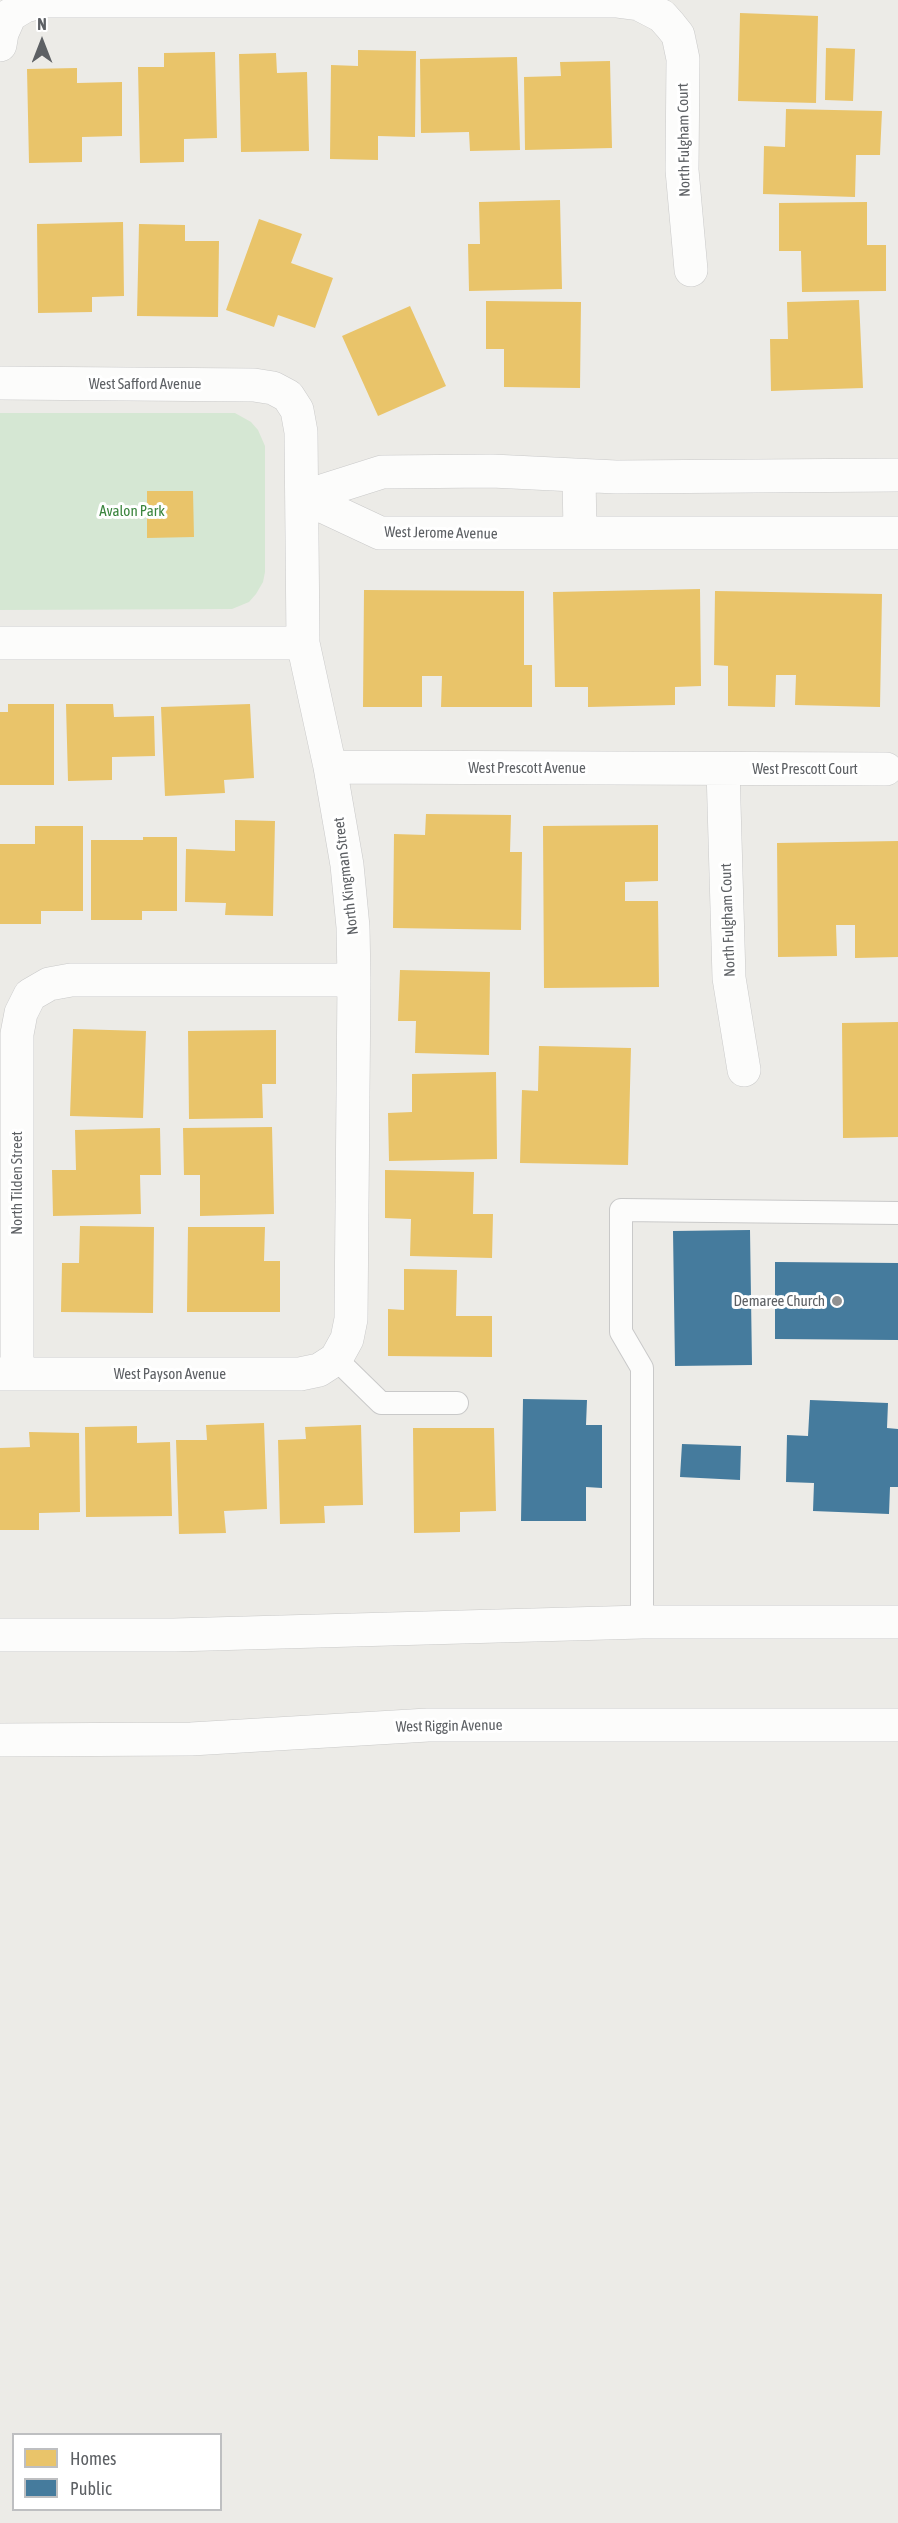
<!DOCTYPE html>
<html>
<head>
<meta charset="utf-8">
<style>
	body { margin:0 }
	#map { position:relative; width:898px; height:2523px; overflow:hidden; background:#ecebe7; font-family:"Asap Condensed",sans-serif }
	canvas { display:block }
	.legend { position:absolute; left:12px; top:2433px; width:210px; height:78px; box-sizing:border-box; background:#fff; border:2px solid #bebfc1; margin:0; padding:8px 10px; list-style:none; font-size:18px; color:#5d6064 }
	.legend li { display:flex; align-items:center; gap:12px; height:30px }
	.legend b { width:30px; border:2px solid #bebfc1 }
	.north { position:absolute; left:12px; top:12px; width:60px; height:60px; -webkit-text-stroke:4px #fff; paint-order:stroke; rotate:0deg; font-size:16px; font-weight:700; line-height:24px; text-align:center; color:#5d6064 }
	.north::after { content:''; display:block; margin:auto; width:21px; height:27px; background:#5d6064; clip-path:polygon(50% 0,100% 100%,50% 72%,0 100%) }
</style>
</head>
<body>
<div id="map">
<canvas width="898" height="2523"></canvas>
<ul class="legend">
<li><b style="height:16px;background:#e9c46a"></b>Homes</li>
<li><b style="height:16px;background:#457b9d"></b>Public</li>
</ul>
<div class="north">N</div>
</div>
<script>
const context = document.querySelector('canvas').getContext('2d');
context.lineJoin = 'round';
function fillPath(path, color) {
  context.fillStyle = color;
  context.fill(path, 'evenodd');
}
function poly(rows) {
  const path = new Path2D();
  for (const r of rows) {
    path.moveTo(r[0], r[1]);
    for (let i = 2; i < r.length; i += 2) path.lineTo(r[i], r[i + 1]);
  }
  return path;
}
function stroke(path, color, width, dash) {
  context.strokeStyle = color;
  context.lineWidth = width;
  context.lineCap = dash ? 'butt' : 'round';
  context.setLineDash(dash || []);
  context.stroke(path);
}
function write(font, color, halo, rows, align = 'center') {
  context.font = font + ' "Asap Condensed",sans-serif';
  context.lineWidth = 6;
  context.setLineDash([]);
  context.textBaseline = 'middle';
  context.strokeStyle = halo;
  context.fillStyle = color;
  for (const [text, x, y, turn = 0] of rows) {
    context.save();
    context.translate(x, y);
    context.rotate((+turn || 0) * Math.PI / 180);
    context.textAlign = isNaN(turn) ? turn : align;
    if (halo) context.strokeText(text, 0, 0);
    context.fillText(text, 0, 0);
    context.restore();
  }
}
fillPath(poly([
	[0,413,235,413,251,422,258,430,265,446,265,572,263,582,256,594,249,602,232,609,0,610]
]), '#d5e7d3');
fillPath(poly([
	[740,13,818,16,816,103,738,101],
	[826,48,855,49,853,101,825,100],
	[358,50,416,51,415,137,378,136,378,160,330,159,331,65,358,66],
	[215,52,217,138,184,139,184,162,140,163,138,67,164,67,164,53],
	[276,53,277,73,307,72,309,151,241,152,239,54],
	[517,57,520,150,470,151,469,132,421,133,420,59],
	[610,61,612,148,525,150,524,77,561,76,560,62],
	[77,68,77,83,122,82,122,136,82,137,82,162,29,163,27,69],
	[786,109,882,111,880,155,856,155,855,197,763,194,764,146,785,147],
	[560,200,562,289,469,291,468,244,480,244,479,202],
	[867,202,867,245,886,245,886,291,802,292,801,251,779,251,779,203],
	[259,219,302,234,291,263,333,278,315,328,278,315,274,327,226,310],
	[123,222,124,296,92,297,92,312,38,313,37,224],
	[139,224,185,225,185,241,219,241,218,317,137,316],
	[859,300,863,388,771,391,770,339,788,339,787,302],
	[486,301,581,302,580,388,504,387,504,349,486,349],
	[410,306,446,386,378,416,342,336],
	[147,491,193,491,194,537,147,538],
	[700,589,701,686,675,687,675,705,588,707,588,687,555,687,553,592],
	[364,590,524,591,524,665,532,665,532,707,441,707,442,676,422,676,422,707,363,707],
	[715,591,882,594,880,707,795,705,796,675,776,675,775,707,728,706,728,666,714,665],
	[8,704,54,704,54,785,0,785,0,712,8,712],
	[66,704,113,704,114,717,154,716,155,756,112,757,112,780,68,781],
	[250,704,254,778,224,780,225,793,165,796,161,707],
	[426,814,511,815,510,852,522,852,521,930,393,928,394,834,425,835],
	[235,820,275,821,273,916,225,915,226,903,185,902,186,849,235,851],
	[658,825,658,881,625,882,625,901,658,901,659,987,544,988,543,826],
	[35,826,83,826,83,911,41,911,41,924,0,924,0,844,35,844],
	[143,837,177,837,177,911,142,911,142,920,91,920,91,840,143,840],
	[898,841,898,957,855,958,855,925,836,925,837,956,778,957,777,843],
	[400,970,490,972,489,1055,415,1053,416,1021,398,1021],
	[898,1022,898,1137,843,1138,842,1023],
	[73,1029,146,1031,143,1118,70,1116],
	[276,1030,276,1084,262,1084,263,1118,189,1119,188,1031],
	[539,1046,631,1048,628,1165,520,1163,522,1090,538,1091],
	[496,1072,497,1159,389,1161,388,1113,412,1112,412,1074],
	[272,1127,274,1214,200,1216,200,1175,184,1175,183,1128],
	[160,1128,161,1175,140,1175,141,1214,53,1216,52,1170,76,1170,75,1130],
	[385,1170,474,1172,473,1214,493,1214,492,1258,410,1256,411,1219,385,1218],
	[80,1226,154,1227,153,1313,61,1312,62,1263,79,1263],
	[188,1227,265,1227,264,1261,280,1261,280,1312,187,1312],
	[404,1269,457,1270,456,1316,492,1316,492,1357,388,1356,388,1309,404,1310],
	[264,1423,267,1509,224,1511,226,1533,179,1534,176,1440,207,1440,206,1425],
	[361,1425,363,1505,324,1506,325,1523,280,1524,278,1440,306,1439,305,1427],
	[137,1426,137,1443,170,1442,172,1516,86,1517,85,1427],
	[413,1428,494,1428,496,1511,460,1512,460,1532,414,1533],
	[29,1432,79,1433,80,1512,39,1513,39,1530,0,1530,0,1448,30,1447]
]), '#e9c46a');
fillPath(poly([
	[750,1230,752,1365,675,1366,673,1231],
	[775,1262,898,1263,898,1340,775,1339],
	[523,1399,587,1400,586,1425,602,1425,602,1488,586,1487,586,1521,521,1521],
	[810,1400,888,1403,887,1428,898,1429,898,1487,890,1487,889,1514,813,1511,814,1483,786,1482,787,1435,808,1436],
	[682,1444,741,1446,740,1480,680,1477]
]), '#457b9d');
const service = poly([
	[336,1359,381,1403,457,1403],
	[642,1622,642,1368,621,1332,621,1210,898,1213]
]);
const minor = poly([
	[0,45,2,33,10,15,25,6,45,1,616,1,639,4,662,16,670,25,678,35,683,59,682,170,691,270],
	[0,383,254,385,273,388,288,396,297,410,301,432,303,643,330,767,347,865,353,927,354,980,351,1319,347,1339,336,1359,319,1370,300,1374,0,1374],
	[579,476,580,533],
	[303,497,380,533,898,533],
	[303,497,382,472,492,471,616,477,898,475],
	[0,643,303,643],
	[330,767,886,769],
	[723,769,729,978,744,1070],
	[17,1374,17,1034,21,1013,30,995,49,984,71,980,354,980]
]);
const secondary = poly([
	[0,1635,174,1635,642,1622,898,1622],
	[0,1740,191,1739,428,1725,898,1725]
]);
stroke(service, '#c9c9c9', 24);
stroke(minor, '#c9c9c9', 34);
stroke(secondary, '#c9c9c8', 34);
stroke(service, '#fcfcfb', 22);
stroke(minor, '#fcfcfb', 33);
stroke(secondary, '#fcfcfb', 33);
for (const [x, y, r, color] of [
	[837,1301,6,"#8f9192"]
]) {
  const dot = new Path2D();
  dot.arc(x, y, r, 0, 2 * Math.PI);
  context.fillStyle = color;
  context.fill(dot);
  stroke(dot, '#fff', 2);
}
write('15px', '#5d6064', '#fff', [
	["North Fulgham Court",684,140,-91],
	["West Safford Avenue",145,384],
	["West Jerome Avenue",441,533,1],
	["West Prescott Avenue",527,768],
	["West Prescott Court",805,769],
	["North Kingman Street",346,876,-97],
	["North Fulgham Court",728,920,-92],
	["North Tilden Street",17,1183,-90],
	["West Payson Avenue",170,1374],
	["West Riggin Avenue",449,1726,-1]
]);
write('15px', '#3b853e', '#fff', [
	["Avalon Park",132,511]
]);
write('15px', '#5d6064', '#fff', [
	["Demaree Church",825,1301]
], 'right');
</script>
</body>
</html>
